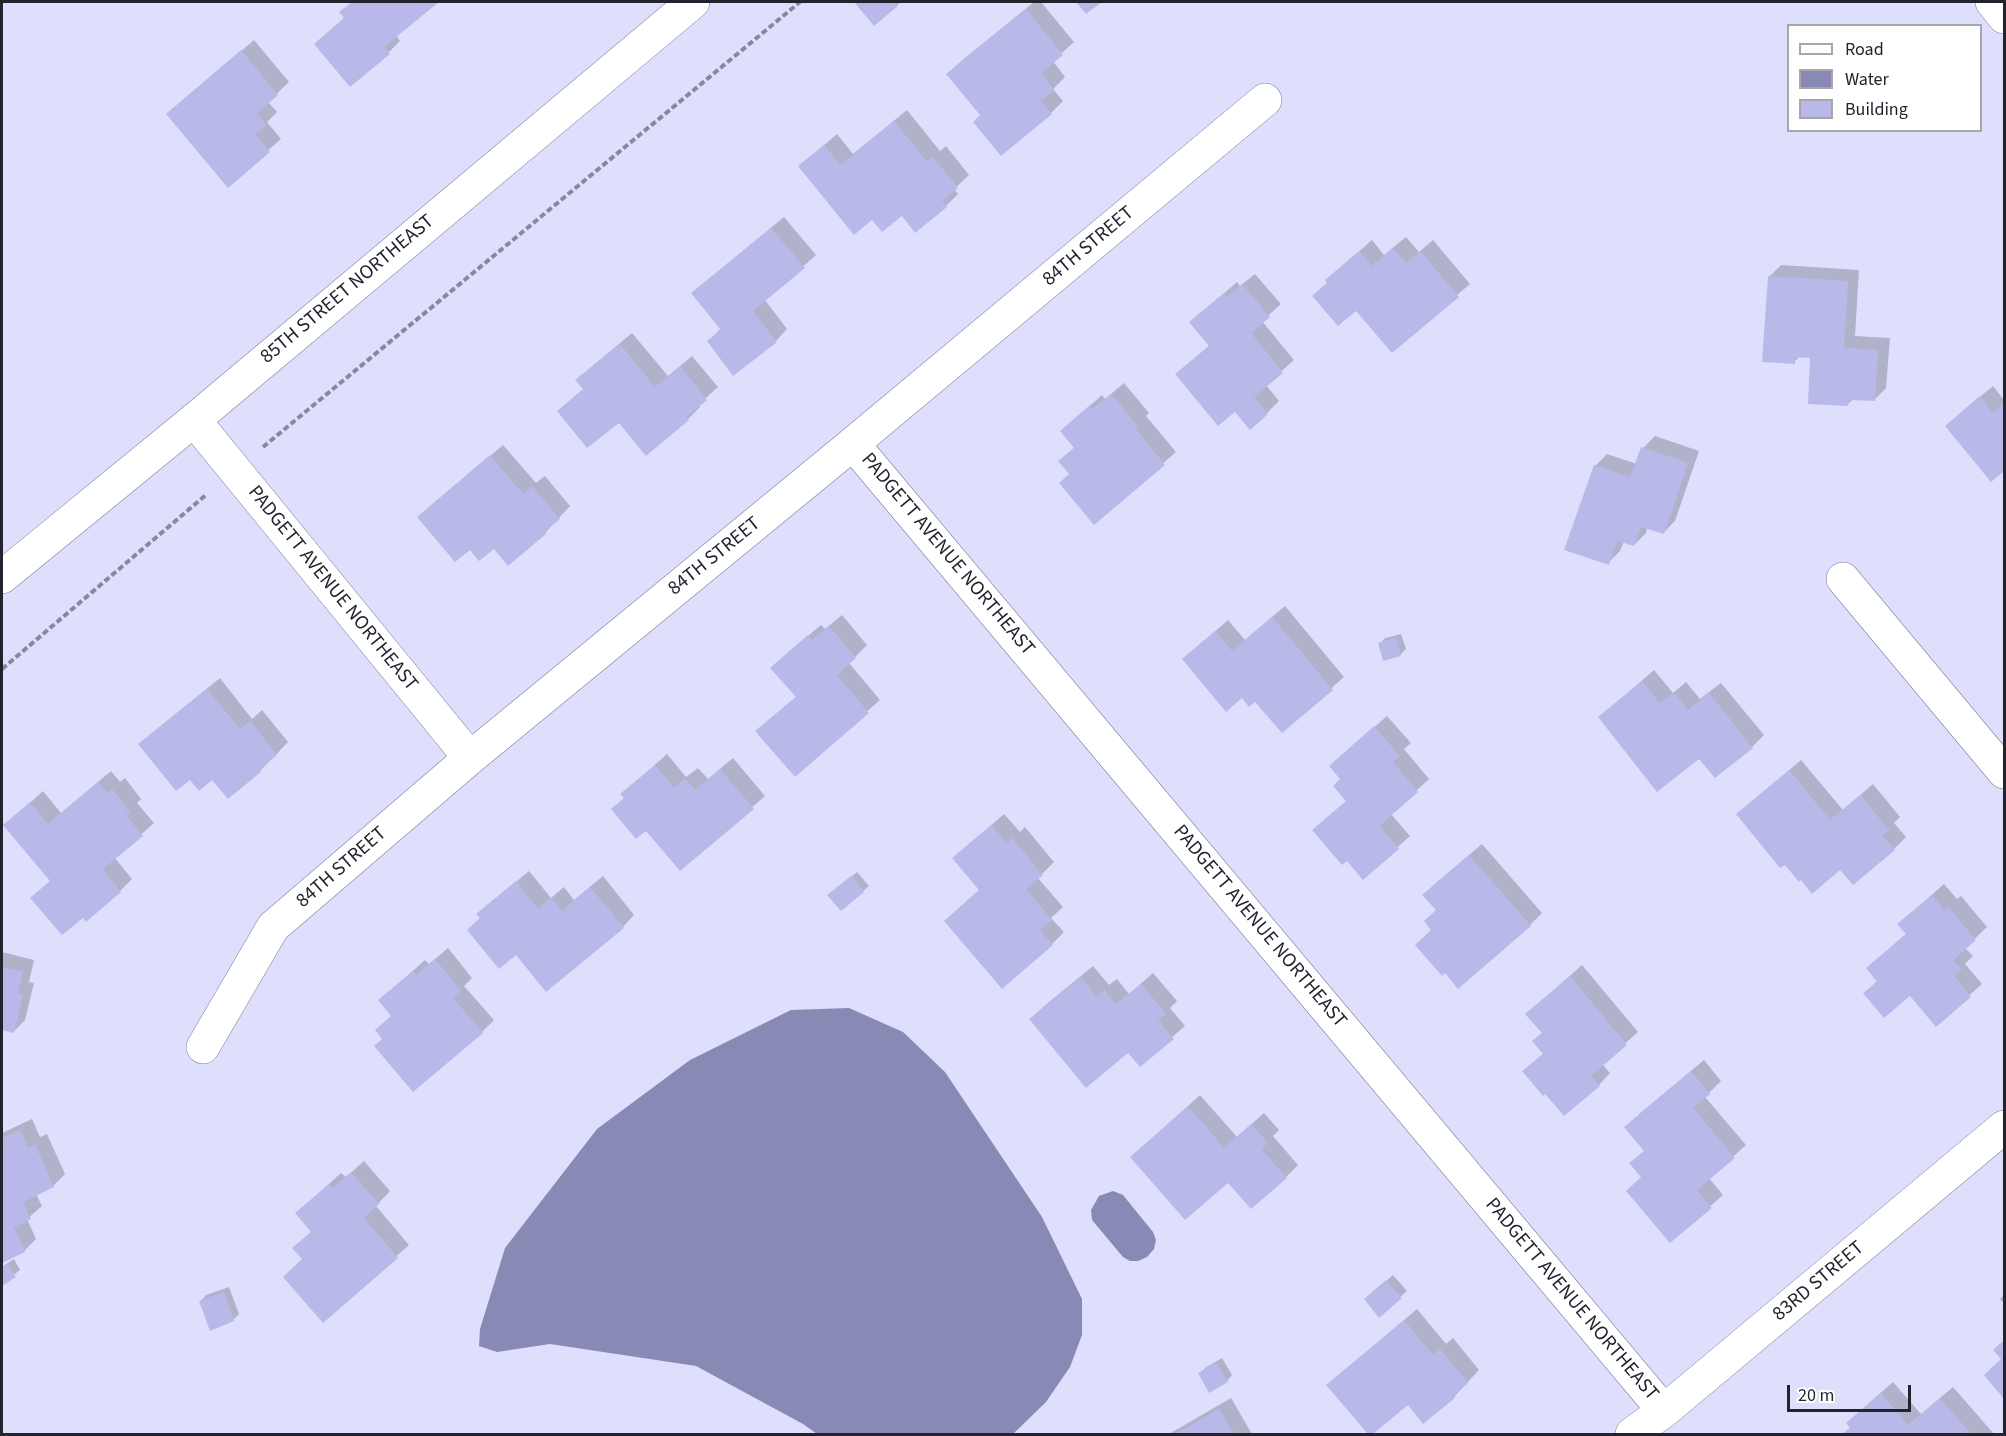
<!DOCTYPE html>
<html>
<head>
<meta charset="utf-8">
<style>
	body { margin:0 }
	#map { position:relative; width:2006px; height:1436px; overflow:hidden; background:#dddffd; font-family:"Source Sans 3",sans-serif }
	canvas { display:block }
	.frame { position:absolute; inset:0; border:3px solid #23232e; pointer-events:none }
	.legend { position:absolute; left:1787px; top:24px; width:195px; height:108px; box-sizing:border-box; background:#fff; border:2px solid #a7a7ab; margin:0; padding:8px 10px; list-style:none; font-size:18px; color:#23232e }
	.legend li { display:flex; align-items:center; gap:12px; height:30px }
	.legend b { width:30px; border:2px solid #a7a7ab }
	.scale { position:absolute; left:1787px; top:1385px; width:124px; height:27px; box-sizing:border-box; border:3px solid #23232e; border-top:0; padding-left:8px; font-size:18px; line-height:21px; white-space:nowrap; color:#23232e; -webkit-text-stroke:4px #fff; paint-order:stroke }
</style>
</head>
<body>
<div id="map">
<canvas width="2006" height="1436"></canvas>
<div class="frame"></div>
<ul class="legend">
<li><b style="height:8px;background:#fff"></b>Road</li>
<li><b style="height:16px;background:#8989b5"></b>Water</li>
<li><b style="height:16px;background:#b8b9e8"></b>Building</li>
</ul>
<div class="scale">20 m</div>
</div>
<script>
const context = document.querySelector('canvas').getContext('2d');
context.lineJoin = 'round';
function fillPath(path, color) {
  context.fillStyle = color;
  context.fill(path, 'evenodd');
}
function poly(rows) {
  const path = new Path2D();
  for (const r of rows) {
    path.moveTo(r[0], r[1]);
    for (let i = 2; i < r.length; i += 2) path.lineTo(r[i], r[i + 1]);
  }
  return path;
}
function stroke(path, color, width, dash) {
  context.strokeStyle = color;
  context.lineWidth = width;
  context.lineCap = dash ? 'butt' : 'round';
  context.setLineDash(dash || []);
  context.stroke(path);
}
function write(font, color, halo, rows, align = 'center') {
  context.font = font + ' "Source Sans 3",sans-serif';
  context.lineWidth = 6;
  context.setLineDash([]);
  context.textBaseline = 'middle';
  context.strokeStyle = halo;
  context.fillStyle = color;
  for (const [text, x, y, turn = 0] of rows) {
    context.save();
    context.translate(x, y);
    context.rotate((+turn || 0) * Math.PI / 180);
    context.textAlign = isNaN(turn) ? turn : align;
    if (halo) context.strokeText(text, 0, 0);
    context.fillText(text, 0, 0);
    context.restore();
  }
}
fillPath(poly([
	[849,1008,903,1032,945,1072,1042,1217,1082,1299,1082,1335,1070,1367,1046,1402,1013,1434,817,1434,803,1424,696,1366,550,1344,497,1352,479,1346,480,1329,505,1248,597,1129,690,1060,791,1010],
	[1113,1191,1123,1195,1153,1232,1156,1240,1154,1249,1147,1257,1138,1261,1130,1261,1123,1257,1092,1220,1091,1210,1099,1196]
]), '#8989b5');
fillPath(poly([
	[352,2,436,2,396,35,400,41,389,52,316,44,345,17,341,13],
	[856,2,901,2,874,24],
	[1034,2,1041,2,1074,42,1053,61,1065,77,1053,89,1063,101,1051,113,982,114,948,74,960,62],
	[254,40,289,82,268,102,277,112,267,122,281,139,228,185,168,114],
	[907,110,940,151,946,146,969,175,954,189,958,194,946,206,902,214,872,218,800,166,837,134,853,154],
	[784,217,816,255,765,300,787,329,776,341,709,341,721,328,693,294,705,282],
	[1406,237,1419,252,1433,240,1470,284,1392,351,1356,309,1328,282,1339,269,1372,240,1384,255],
	[1781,265,1859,270,1855,336,1890,338,1886,388,1874,400,1854,398,1848,404,1812,356,1800,356,1794,362,1769,277],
	[1255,274,1281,304,1262,321,1294,360,1266,385,1279,401,1267,413,1189,363,1210,345,1191,322,1237,282,1240,286],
	[632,333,668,376,692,356,718,387,698,405,700,407,688,419,619,421,584,388,589,369],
	[1124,383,1149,413,1146,416,1176,452,1095,523,1070,474,1060,461,1075,447,1062,431,1102,395,1105,399],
	[1993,386,2004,400,2004,469,1991,480,1959,414],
	[1655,436,1699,451,1675,521,1663,533,1647,528,1646,533,1634,545,1624,541,1620,551,1608,563,1595,466,1607,454,1637,464,1643,448],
	[503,445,536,483,545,476,570,506,545,533,494,547,470,548,419,517],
	[1285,606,1344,677,1282,731,1255,700,1242,696,1184,659,1228,620,1245,640],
	[842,615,867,645,849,663,880,700,795,775,769,720,797,696,784,656,821,625,825,629],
	[1401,634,1406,649,1400,655,1380,644,1385,638],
	[1654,670,1673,693,1686,682,1700,699,1721,683,1764,735,1752,747,1600,717],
	[220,678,252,719,262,710,288,742,260,771,213,778,190,778,140,745,152,733],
	[1387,716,1411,743,1404,749,1429,779,1391,814,1410,836,1363,878,1342,779,1343,755],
	[667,754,686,777,698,768,708,779,733,758,765,796,680,869,647,829,613,809,625,797,622,794],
	[1801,760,1843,810,1873,784,1900,817,1894,823,1906,837,1894,849,1840,868,1785,863,1738,814],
	[111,771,120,782,125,778,141,799,137,803,154,823,115,858,132,879,120,891,83,916,32,898,51,880,5,825,43,791,61,813],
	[1004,814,1020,832,1025,827,1054,862,1038,878,1063,907,1051,918,1064,932,1052,944,946,921,980,889,954,858],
	[1482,844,1542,913,1530,925,1433,929,1437,909,1436,883],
	[529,871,551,898,564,887,574,900,603,876,634,915,623,927,516,953,478,914],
	[857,872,869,886,863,891,835,890],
	[1944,884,1957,899,1961,896,1987,927,1965,948,1973,956,1965,964,1982,984,1936,1025,1910,994,1865,993,1878,980,1868,968,1907,933,1899,924],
	[448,948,472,978,464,986,494,1020,482,1032,384,1038,377,1030,393,1015,380,1000,425,960,429,964],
	[2,952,34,960,29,982,34,983,25,1020,13,1032,2,1029],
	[1582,965,1638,1032,1602,1064,1610,1073,1599,1085,1524,1071,1544,1053,1543,1033,1527,1014],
	[1093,966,1109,985,1117,979,1129,994,1153,973,1177,1001,1170,1008,1185,1026,1140,1065,1129,1051,1031,1019,1043,1007],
	[1704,1060,1721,1081,1705,1097,1746,1145,1709,1178,1723,1195,1670,1241,1642,1176,1631,1163,1645,1150,1638,1115],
	[1200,1095,1237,1137,1264,1113,1279,1130,1273,1136,1298,1165,1286,1177,1228,1181,1144,1146],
	[32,1119,40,1137,47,1134,65,1174,53,1186,36,1194,42,1206,27,1219,36,1239,24,1251,2,1261,2,1133],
	[364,1161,390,1191,376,1206,409,1245,323,1321,304,1258,294,1248,312,1231,297,1213,341,1173,346,1177],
	[14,1259,20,1270,2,1284,2,1267],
	[1393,1275,1407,1291,1379,1315,1371,1294],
	[229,1287,239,1314,233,1320,201,1301,206,1295],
	[2004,1295,2004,1304,2000,1299],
	[1417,1309,1446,1344,1453,1338,1479,1370,1454,1397,1408,1403,1370,1434,1328,1385],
	[2004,1341,2004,1396,1986,1375,2002,1359,1995,1350],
	[1222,1358,1232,1375,1227,1381,1200,1374,1205,1368],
	[1893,1382,1921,1414,1953,1387,1994,1434,1843,1434,1851,1427,1860,1411],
	[1231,1398,1252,1434,1169,1434]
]), '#0003');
fillPath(poly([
	[352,2,439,2,384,47,390,54,350,87,314,44,344,18,339,12],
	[854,2,894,2,898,6,874,26],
	[1076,2,1102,2,1086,14],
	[1026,9,1063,55,1041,73,1054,90,1041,101,1052,114,1001,156,973,122,980,115,946,74],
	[241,50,278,95,257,113,266,125,255,134,270,152,228,188,166,114],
	[894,121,927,162,933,157,958,188,942,201,947,207,915,233,902,216,882,232,872,220,854,235,798,166,824,145,841,165],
	[771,228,805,268,753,311,777,342,733,376,707,341,721,330,691,293],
	[1393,248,1406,263,1420,251,1459,297,1392,353,1356,311,1338,326,1312,296,1327,283,1325,280,1359,251,1372,266],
	[1768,276,1848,281,1844,348,1878,350,1875,401,1849,400,1848,406,1808,404,1810,358,1795,357,1795,364,1762,362],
	[1242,284,1270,317,1251,333,1283,373,1254,397,1268,414,1250,430,1235,412,1218,426,1175,374,1209,346,1189,322,1224,293,1227,297],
	[620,344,655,387,680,366,707,400,686,417,689,420,646,456,619,423,587,448,557,411,583,389,575,380],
	[1111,394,1138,426,1135,428,1165,465,1094,525,1059,483,1069,474,1058,461,1074,448,1060,431,1090,405,1092,409],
	[1980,396,1993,413,2004,404,2004,471,1991,482,1945,426],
	[1641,447,1688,463,1664,534,1641,527,1634,546,1617,541,1609,565,1564,550,1594,465,1630,478],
	[490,455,523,494,532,486,560,519,545,531,546,534,508,566,494,549,479,561,470,550,455,562,417,517],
	[1272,617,1333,690,1282,733,1255,702,1249,707,1242,698,1226,712,1182,659,1215,631,1232,651],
	[829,626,856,658,837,675,869,713,795,777,755,731,796,697,770,668,808,635,812,640],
	[1396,638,1401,656,1383,661,1378,643],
	[1642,681,1660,703,1674,693,1688,710,1709,693,1753,748,1715,778,1699,759,1657,792,1598,717],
	[207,689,240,729,250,721,277,755,259,770,261,772,228,799,212,780,199,791,190,780,176,791,138,744],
	[1374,726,1400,756,1393,762,1418,792,1379,826,1399,849,1363,880,1347,861,1342,865,1312,830,1346,801,1333,786,1340,779,1329,766],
	[655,765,674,788,685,778,695,790,720,769,754,809,680,871,646,831,636,839,611,809,624,798,620,794],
	[1789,770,1830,820,1860,795,1889,830,1882,835,1895,850,1853,885,1840,870,1812,894,1801,880,1799,882,1785,865,1780,868,1736,814],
	[98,782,108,793,112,789,130,812,126,815,143,836,103,869,121,892,86,922,83,918,62,935,30,898,50,881,3,825,30,802,48,824],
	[991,825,1007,843,1012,838,1043,875,1026,889,1052,920,1040,930,1053,945,1002,989,944,921,979,890,952,858],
	[1469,855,1531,926,1458,989,1445,973,1442,976,1415,945,1431,930,1424,921,1436,910,1422,895],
	[851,876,864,892,841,911,827,895],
	[516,881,538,909,551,898,562,911,590,887,624,928,546,992,516,955,499,969,467,930,480,918,476,914],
	[1932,895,1944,910,1948,907,1976,940,1953,960,1962,969,1954,976,1971,997,1936,1027,1910,996,1884,1018,1863,993,1877,982,1866,968,1906,934,1897,924],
	[435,959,461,991,453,998,483,1033,413,1092,374,1046,382,1039,375,1030,391,1016,378,1000,413,971,416,975],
	[2,967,23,972,18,993,23,995,14,1033,2,1030],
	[1570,976,1627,1045,1591,1076,1600,1086,1564,1116,1545,1094,1543,1096,1522,1071,1543,1054,1532,1041,1542,1033,1525,1014],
	[1081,977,1096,996,1104,990,1116,1004,1141,984,1166,1014,1158,1020,1174,1039,1140,1067,1128,1053,1086,1088,1029,1019],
	[1691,1071,1710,1094,1693,1108,1735,1158,1697,1190,1712,1208,1670,1243,1626,1191,1641,1177,1629,1163,1644,1151,1624,1127],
	[1188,1106,1224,1148,1251,1124,1268,1143,1261,1149,1287,1178,1251,1209,1228,1183,1185,1220,1130,1157],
	[20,1130,28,1148,35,1145,54,1187,23,1202,31,1219,14,1227,25,1252,2,1263,2,1138],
	[351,1172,379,1204,364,1218,398,1258,323,1323,283,1277,302,1259,292,1248,311,1232,295,1213,329,1184,333,1188],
	[8,1264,16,1277,2,1286,2,1268],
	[1386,1280,1402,1298,1379,1318,1364,1299],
	[224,1292,234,1321,210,1331,199,1301],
	[1404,1320,1433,1355,1440,1349,1468,1383,1453,1396,1455,1398,1423,1424,1408,1405,1373,1434,1368,1434,1326,1385],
	[2004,1340,2004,1399,1984,1375,2001,1359,1993,1350],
	[1216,1363,1228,1382,1209,1393,1198,1373],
	[1881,1393,1908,1425,1940,1398,1971,1434,1842,1434,1850,1428,1846,1423],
	[1219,1409,1234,1434,1176,1434]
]), '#b8b9e8');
const street = poly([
	[194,420,470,758],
	[853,444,1664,1411],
	[1843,579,2004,772],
	[203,1047,273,927,470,758,844,451,1265,100],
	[1632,1434,1664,1411,2004,1127]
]);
const secondary = poly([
	[1992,2,2004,17],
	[2,577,194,420,693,2]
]);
stroke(street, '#7d7e99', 34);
stroke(secondary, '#7d7e99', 34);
stroke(poly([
	[263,447,800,2],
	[2,669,207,494]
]), '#87889d', 4, [6, 3]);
stroke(street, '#fff', 33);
stroke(secondary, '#fff', 33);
write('20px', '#23232e', '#fff', [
	["84TH STREET",1089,247,-40],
	["85TH STREET NORTHEAST",348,290,-40],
	["PADGETT AVENUE NORTHEAST",947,555,50],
	["84TH STREET",715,557,-39],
	["PADGETT AVENUE NORTHEAST",332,589,51],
	["84TH STREET",342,868,-41],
	["PADGETT AVENUE NORTHEAST",1259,927,50],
	["83RD STREET",1819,1282,-40],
	["PADGETT AVENUE NORTHEAST",1571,1300,50]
]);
</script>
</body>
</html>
